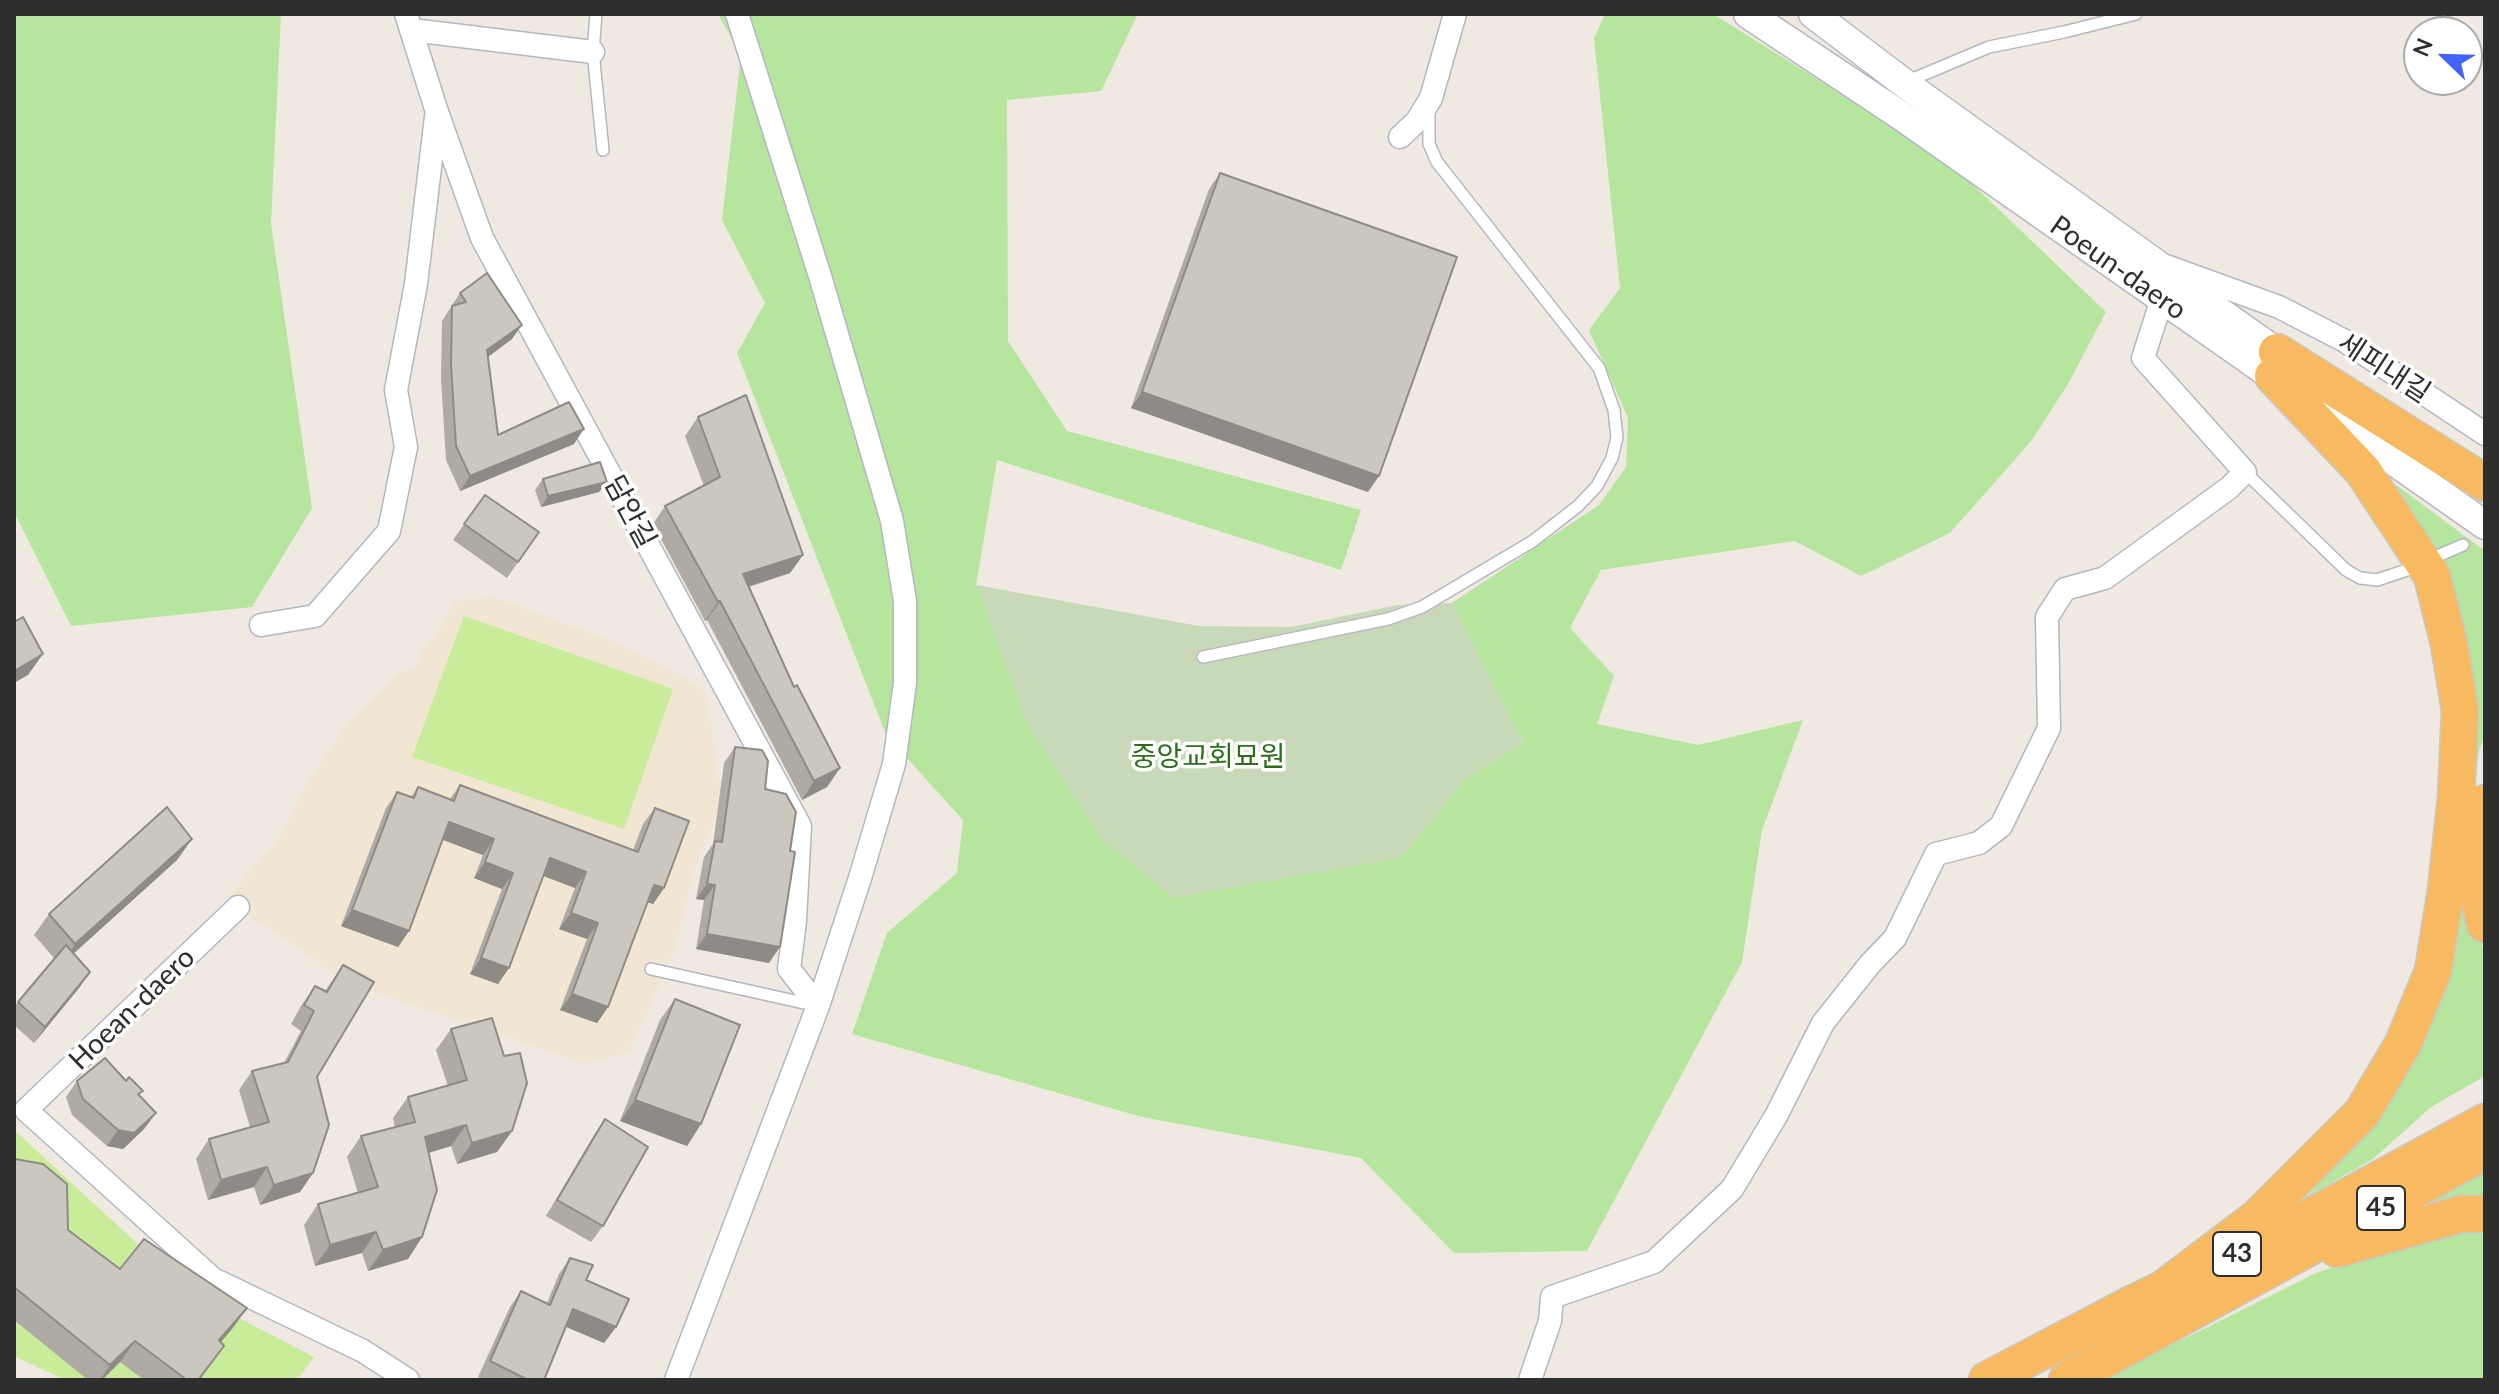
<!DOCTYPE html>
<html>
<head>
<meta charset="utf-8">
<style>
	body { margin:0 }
	#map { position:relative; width:2499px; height:1394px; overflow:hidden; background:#efe9e1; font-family:Lato,sans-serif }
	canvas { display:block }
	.frame { position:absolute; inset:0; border:16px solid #2e2e2e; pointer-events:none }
	.north { position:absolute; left:2403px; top:16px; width:80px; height:80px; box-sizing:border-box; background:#fff; border:2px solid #ababab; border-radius:50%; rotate:293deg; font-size:22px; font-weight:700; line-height:32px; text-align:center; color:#2e2e2e }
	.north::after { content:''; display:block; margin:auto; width:28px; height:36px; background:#4264fb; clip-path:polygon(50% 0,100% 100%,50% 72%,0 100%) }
</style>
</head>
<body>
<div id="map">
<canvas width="2499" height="1394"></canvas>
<div class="frame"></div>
<div class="north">N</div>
</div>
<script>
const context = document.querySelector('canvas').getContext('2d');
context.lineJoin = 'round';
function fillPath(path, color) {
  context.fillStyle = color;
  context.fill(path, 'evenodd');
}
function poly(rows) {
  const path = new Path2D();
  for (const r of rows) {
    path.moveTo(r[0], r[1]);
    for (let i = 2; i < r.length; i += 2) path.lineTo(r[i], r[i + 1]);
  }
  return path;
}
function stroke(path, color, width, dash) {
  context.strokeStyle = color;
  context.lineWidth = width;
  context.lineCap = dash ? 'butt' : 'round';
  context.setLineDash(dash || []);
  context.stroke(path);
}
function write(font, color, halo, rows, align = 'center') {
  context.font = font + ' Lato,"Noto Sans KR",sans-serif';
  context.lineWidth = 7;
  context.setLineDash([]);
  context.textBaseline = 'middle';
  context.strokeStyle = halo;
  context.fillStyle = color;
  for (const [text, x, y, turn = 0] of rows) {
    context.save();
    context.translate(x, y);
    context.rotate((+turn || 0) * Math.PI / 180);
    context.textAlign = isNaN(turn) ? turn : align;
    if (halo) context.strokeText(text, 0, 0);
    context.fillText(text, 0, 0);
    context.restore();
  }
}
fillPath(poly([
	[495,597,623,645,703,688,710,719,721,792,715,820,694,869,675,949,629,1052,585,1064,345,982,270,928,252,919,227,896,275,845,309,781,347,724,402,671,415,668,423,649,444,625,453,601]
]), '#f0e6d1');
fillPath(poly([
	[14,14,281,14,271,224,312,508,252,607,71,626,14,512],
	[718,14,1138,14,1101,91,1007,100,1008,341,1067,431,1361,510,1341,570,997,460,976,585,1401,858,1465,779,1523,743,1452,603,1599,505,1626,467,1628,418,1589,330,1620,288,1594,38,1605,14,1713,14,1947,160,2106,312,2068,384,2032,440,1950,533,1861,576,1795,541,1601,570,1570,628,1614,676,1597,724,1698,745,1803,720,1762,830,1742,962,1587,1251,1454,1253,1361,1158,1142,1117,852,1034,887,933,957,873,963,820,886,735,737,353,765,303,722,220,741,55],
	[2376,470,2485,551,2485,735,2479,750,2467,858,2471,917,2485,953,2485,1076,2431,1107,2373,1159,2308,1196,2402,1071,2465,693],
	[2485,1171,2485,1196,2416,1211],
	[2485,1230,2485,1380,2101,1380,2316,1273,2428,1235]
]), '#b6e59e');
fillPath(poly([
	[976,585,1199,626,1291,627,1398,605,1452,603,1523,743,1465,779,1401,858,1174,898,1101,839,1026,722]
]), '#c8d9b8');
fillPath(poly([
	[464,616,673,689,624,829,412,757],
	[14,1130,191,1293,314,1357,297,1380,65,1380,14,1356]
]), '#c9ec9a');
const service = poly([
	[596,14,593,52,603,150],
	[1908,81,1989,47,2064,32,2136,14],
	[2245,472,2346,570,2360,578,2377,580,2407,570],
	[2435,557,2463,545],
	[1203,657,1388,619,1422,607,1533,541,1578,506,1597,486,1612,458,1617,437,1614,410,1599,368,1437,162,1429,144,1429,110],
	[651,969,813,1005]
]);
const minor = poly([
	[406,14,437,112,482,238,800,826,795,921,789,969,818,1006],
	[412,30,593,52],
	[1400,137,1417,121,1431,98,1455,14],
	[2166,266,2279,307,2345,341,2485,434],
	[261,625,315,616,389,531,406,447,396,390,416,284,436,117],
	[238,907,26,1110,213,1279,363,1351,408,1380],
	[676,1380,818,1006,860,878,894,764,905,683,905,601,892,521,820,276,737,14],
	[1530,1380,1550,1321,1552,1297,1654,1262,1732,1189,1776,1116,1823,1023,1870,964,1895,938,1936,854,1979,843,2001,826,2049,728,2047,617,2065,589,2105,578,2229,488,2245,472,2143,358,2162,299]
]);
const tertiary = poly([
	[1748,14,1900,115,2485,525],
	[1813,14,1904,83,2155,263,2190,291,2292,363]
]);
const trunk = poly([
	[2277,352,2485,483],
	[2485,803,2475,878,2485,924],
	[2337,1249,2461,1214,2485,1214],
	[2163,1289,2258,1217,2362,1113,2403,1044,2433,971,2446,890,2456,798,2460,710,2449,644,2432,576,2363,471,2273,376],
	[1987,1380,2132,1304,2288,1229,2485,1122],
	[2067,1380,2485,1151]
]);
stroke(service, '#b4b7c1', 14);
stroke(minor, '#b4b7c1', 25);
stroke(tertiary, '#b4b7c1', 31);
stroke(trunk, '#c9c9c9', 39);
stroke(service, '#fff', 11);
stroke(minor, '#fff', 22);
stroke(tertiary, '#fff', 28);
stroke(trunk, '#f8ba60', 36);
fillPath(poly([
	[1220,173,1368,492,1131,408,1209,189],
	[460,293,512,339,488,357,498,435,574,444,460,491,446,460,441,379,442,321],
	[698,417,803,555,790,573,749,587,794,687,840,768,827,787,802,800,707,620,705,621,653,524,665,506,704,486,685,436],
	[543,479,607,482,599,492,541,507,535,490],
	[485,495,539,532,507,578,453,540],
	[735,747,765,789,769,963,696,949,704,900,696,899,704,857,713,844,724,763],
	[460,785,633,850,643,824,655,808,664,888,653,904,648,902,608,1007,597,1023,560,1010,587,939,559,929,575,888,543,876,498,984,470,974,502,889,474,878,483,855,443,840,409,931,398,947,341,926,386,808,397,792,411,797,418,787,450,799],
	[177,860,73,954,90,972,79,988,34,1043,14,1025,14,1007,54,958,34,935,49,914],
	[343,965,317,1077,313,1173,300,1192,260,1205,254,1187,208,1200,196,1159,209,1139,250,1127,239,1090,252,1071,284,1063,301,1031,291,1024,301,1006,315,986,325,991],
	[675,999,701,1124,687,1146,620,1121,660,1020],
	[451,1029,512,1131,497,1152,457,1164,451,1146,429,1153,422,1237,408,1259,368,1271,362,1253,315,1266,304,1225,318,1204,358,1193,347,1157,361,1136,395,1127,393,1118,408,1097,448,1086,436,1050],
	[77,1081,126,1081,143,1091,139,1095,156,1113,144,1129,123,1149,107,1146,72,1115,66,1097],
	[605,1119,603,1226,591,1242,546,1216,594,1135],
	[14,1160,68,1230,120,1269,247,1308,232,1329,221,1342,224,1346,200,1380,144,1380,120,1362,102,1380,88,1380,14,1320],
	[570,1258,616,1327,604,1343,566,1327,544,1380,484,1380,478,1377,510,1307,521,1291,547,1303,559,1274]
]), '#afaba4');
fillPath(poly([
	[522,325,512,339,477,365,487,350],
	[1142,392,1379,476,1368,492,1131,408],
	[584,429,574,444,460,491,470,476],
	[607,482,599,492,541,507,548,496],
	[803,555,790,573,731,592,743,574],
	[720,601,707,620,705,621,718,602],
	[43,654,28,675,14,683,14,671],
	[840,768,827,787,802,800,814,781],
	[449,822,494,839,483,855,438,838],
	[192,839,177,860,61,965,75,944],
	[550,858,586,872,575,888,539,874],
	[485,862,513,873,502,889,474,878],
	[707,884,715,885,704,900,696,899],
	[654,885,664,888,653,904,643,901],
	[352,910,409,931,398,947,341,926],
	[571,913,598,923,587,939,559,929],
	[707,934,780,947,769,963,696,949],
	[481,958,509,968,498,984,470,974],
	[90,972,79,988,34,1043,45,1027],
	[572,994,608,1007,597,1023,560,1010],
	[635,1100,701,1124,687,1146,620,1121],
	[156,1113,144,1129,123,1149,107,1146,118,1130],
	[466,1125,451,1146,411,1158,425,1137],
	[512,1131,497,1152,457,1164,472,1143],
	[267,1167,254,1187,208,1200,221,1180],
	[313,1173,300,1192,260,1205,274,1185],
	[376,1232,362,1253,315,1266,330,1245],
	[422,1237,408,1259,368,1271,383,1250],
	[247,1308,232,1329,204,1361,219,1340],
	[573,1309,616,1327,604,1343,562,1325],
	[135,1341,120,1362,102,1380,100,1380,110,1365]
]), '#8e8b86');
const building = poly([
	[1220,173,1457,257,1379,476,1142,392,1220,173],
	[487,273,522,325,487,350,498,435,569,402,584,429,470,476,456,446,451,365,452,306,466,302,460,293,487,273],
	[746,395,803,555,743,574,794,687,797,685,840,768,814,781,720,601,718,602,665,506,720,477,698,417,746,395],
	[600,462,607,482,548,496,543,479,600,462],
	[485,495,539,532,518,562,464,524,485,495],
	[23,617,43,654,14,671,14,622,23,617],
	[735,747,762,750,768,761,765,789,786,794,796,812,790,851,795,852,780,947,707,934,715,885,707,884,715,841,722,842,735,747],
	[460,785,638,852,655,808,689,821,664,888,654,885,608,1007,572,994,598,923,571,913,586,872,550,858,509,968,481,958,513,873,485,862,494,839,449,822,409,931,352,910,397,792,414,798,418,787,454,801,460,785],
	[167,807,192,839,75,944,49,914,167,807],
	[66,945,90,972,45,1027,18,1002,66,945],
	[343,965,374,982,317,1077,329,1125,313,1173,274,1185,267,1167,221,1180,209,1139,269,1122,252,1071,288,1062,314,1011,304,1005,315,986,327,992,343,965],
	[675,999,740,1025,701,1124,635,1100,675,999],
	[492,1018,504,1056,520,1053,527,1083,512,1131,472,1143,466,1125,425,1137,437,1190,422,1237,383,1250,376,1232,330,1245,318,1204,378,1187,361,1136,415,1122,408,1097,467,1080,451,1029,492,1018],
	[105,1058,126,1081,129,1077,143,1091,138,1094,156,1113,134,1133,118,1130,83,1099,77,1081,105,1058],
	[605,1119,648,1147,603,1226,557,1200,605,1119],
	[15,1159,43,1164,67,1184,68,1230,120,1269,144,1239,247,1308,219,1340,224,1346,198,1380,187,1380,135,1341,110,1365,14,1287,15,1159],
	[570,1258,593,1265,586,1280,629,1299,616,1327,573,1309,544,1380,528,1380,490,1361,521,1291,550,1305,570,1258]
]);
fillPath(building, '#cbc7bf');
stroke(building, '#8e8b86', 2);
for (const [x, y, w] of [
	[2381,1208,48],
	[2237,1254,48]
]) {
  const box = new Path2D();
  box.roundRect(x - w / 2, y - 22, w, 44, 6);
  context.fillStyle = '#fff';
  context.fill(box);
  stroke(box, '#2e2e2e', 2);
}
write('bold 26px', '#2e2e2e', null, [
	["45",2381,1208],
	["43",2237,1254]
]);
write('28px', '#2e2e2e', '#fff', [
	["Poeun-daero",2118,268,35],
	["세피내길",2384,368,33],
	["담안길",630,512,62],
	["Hoean-daero",132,1009,-44]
]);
write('28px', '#2c6e1b', '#fff', [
	["중앙교회묘원",1208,757]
]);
</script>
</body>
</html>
